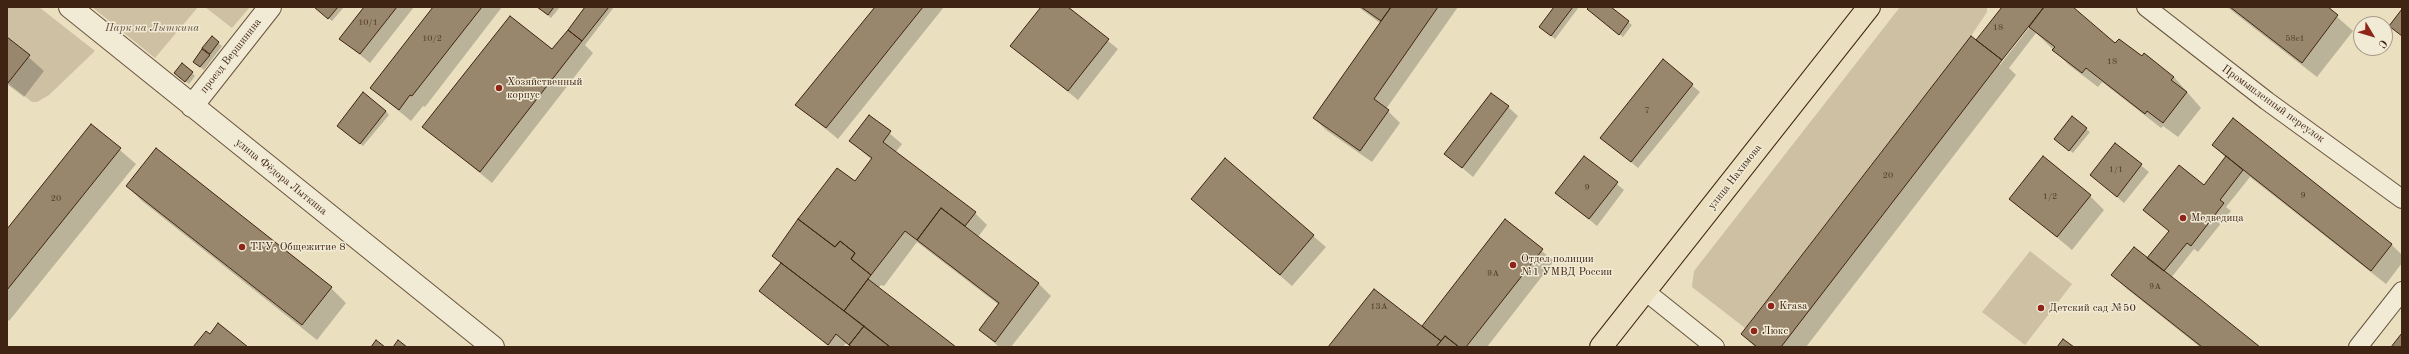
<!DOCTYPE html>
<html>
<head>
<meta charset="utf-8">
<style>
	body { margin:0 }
	#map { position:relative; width:2409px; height:354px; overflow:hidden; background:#eae0c0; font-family:"Old Standard TT",serif }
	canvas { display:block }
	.frame { position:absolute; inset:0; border:8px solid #3f2413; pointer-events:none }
	.north { position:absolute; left:2353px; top:16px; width:40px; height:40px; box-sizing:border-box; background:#f1ebd6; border:1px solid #aa9b88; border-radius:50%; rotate:128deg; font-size:11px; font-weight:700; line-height:16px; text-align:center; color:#3f2413 }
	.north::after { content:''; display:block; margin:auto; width:14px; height:18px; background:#8f2418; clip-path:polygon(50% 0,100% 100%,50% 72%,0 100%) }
</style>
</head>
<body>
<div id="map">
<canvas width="2409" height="354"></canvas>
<div class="frame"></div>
<div class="north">С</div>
</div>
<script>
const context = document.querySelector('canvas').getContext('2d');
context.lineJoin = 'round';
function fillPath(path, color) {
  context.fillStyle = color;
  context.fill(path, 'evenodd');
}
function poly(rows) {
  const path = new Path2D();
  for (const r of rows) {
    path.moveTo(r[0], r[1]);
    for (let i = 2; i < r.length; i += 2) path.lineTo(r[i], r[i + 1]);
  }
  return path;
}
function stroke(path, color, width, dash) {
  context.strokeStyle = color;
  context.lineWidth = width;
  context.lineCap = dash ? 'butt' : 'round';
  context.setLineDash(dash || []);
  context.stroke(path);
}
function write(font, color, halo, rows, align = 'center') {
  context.font = font + ' "Old Standard TT",serif';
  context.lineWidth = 3;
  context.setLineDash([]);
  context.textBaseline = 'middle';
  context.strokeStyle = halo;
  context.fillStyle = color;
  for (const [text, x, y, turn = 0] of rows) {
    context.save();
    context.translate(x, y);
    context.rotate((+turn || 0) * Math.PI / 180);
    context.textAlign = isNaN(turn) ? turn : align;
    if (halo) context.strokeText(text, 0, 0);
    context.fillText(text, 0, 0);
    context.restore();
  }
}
fillPath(poly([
	[7,7,39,7,95,51,49,95,37,102,32,102,8,83,30,55,7,37],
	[92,7,198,7,155,58],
	[205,7,250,7,232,28],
	[1900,7,1987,7,1987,12,1971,36,1745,328,1692,287,1694,271],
	[2030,251,2072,284,2025,345,1982,312]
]), '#cdc0a3');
fillPath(poly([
	[315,7,344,7,332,21],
	[366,7,414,7,370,63,341,39],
	[434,7,502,7,425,107,423,106,411,121,371,88],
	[538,7,560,7,551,18],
	[586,7,614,7,585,45,593,53,492,183,424,127,553,50],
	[876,7,944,7,838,139,797,105],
	[1042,7,1066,7,1118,49,1078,100,1012,46],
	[1358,7,1458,7,1386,109,1400,123,1372,162,1326,130,1314,118,1380,23],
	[1556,7,1579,7,1555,39,1544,30],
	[1590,7,1610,7,1632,25,1623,37,1592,13],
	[2003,7,2043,7,1999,64,2000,65,2045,7,2071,7,2111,41,2174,77,2201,108,2178,137,2163,126,2161,128,2102,82,2098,87,2069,65,2036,33,2009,68,2016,75,1806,347,1755,347,1742,334,1980,45],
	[2227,7,2326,7,2353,31,2317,77],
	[7,38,44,71,24,97,7,84],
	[212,38,222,46,204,70,194,62],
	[1663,61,1700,92,1638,168,1609,144],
	[192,73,195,76,189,84,179,76],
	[1508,107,1518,116,1473,177,1446,154],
	[386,111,389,115,363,146,342,129],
	[869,116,902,144,895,153,975,213,987,225,978,237,1039,284,1051,296,1011,347,999,347,980,330,999,305,917,242,884,286,881,285,878,288,954,347,851,347,846,343,843,347,830,347,760,291,782,264,774,255,855,183,872,160,850,141],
	[2233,120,2392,245,2402,255,2402,263,2386,284,2250,177,2226,207,2231,211,2198,252,2194,249,2171,278,2259,347,2200,347,2127,289,2113,275,2151,262,2169,231,2144,210,2204,187,2226,158,2213,145],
	[92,126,136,164,9,321,7,319,7,231],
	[2086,129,2090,132,2073,153,2059,142],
	[2115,144,2149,172,2124,203,2091,175],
	[1585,157,1624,190,1597,226,1557,193],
	[1225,160,1326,247,1292,286,1192,199],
	[127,186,331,288,346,303,317,340,142,201],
	[2090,196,2104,210,2072,250,2011,199],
	[1505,221,1554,261,1487,347,1330,347,1422,327]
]), '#0003');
const building = poly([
	[314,7,338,7,328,19,314,7],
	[364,7,397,7,360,54,339,39,364,7],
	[433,7,482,7,412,96,410,95,399,110,370,88,433,7],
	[537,7,554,7,548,15,537,7],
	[585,7,609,7,582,41,568,30,585,7],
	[875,7,923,7,826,128,795,105,875,7],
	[1041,7,1068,7,1109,39,1068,91,1010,46,1041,7],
	[1361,7,1391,7,1381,21,1361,7],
	[1391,7,1438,7,1374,99,1389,110,1360,151,1313,118,1391,7],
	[1554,7,1573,7,1551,36,1539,27,1554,7],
	[1589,7,1611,7,1629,21,1619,35,1587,9,1589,7],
	[2044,7,2073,7,2115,43,2119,39,2142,56,2144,53,2174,77,2171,80,2187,92,2163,123,2147,111,2145,114,2086,68,2082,73,2052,50,2055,47,2029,27,2044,7],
	[2044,7,2002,60,1976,40,2002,7,2044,7],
	[2230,7,2328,7,2338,15,2302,63,2230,7],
	[2402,9,2402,36,2389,26,2402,9],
	[510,16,552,49,568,30,582,41,480,172,422,127,510,16],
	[212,36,219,42,210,54,202,48,212,36],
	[1971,36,2002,60,1781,347,1757,347,1741,334,1971,36],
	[7,37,30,55,8,83,7,82,7,37],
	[202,49,210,55,200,67,193,62,202,49],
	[1663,59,1693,84,1631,162,1600,138,1663,59],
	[182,63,193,72,185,82,174,73,182,63],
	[363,92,386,111,360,144,337,126,363,92],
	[1491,93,1509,106,1462,168,1444,154,1491,93],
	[869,115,891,131,883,142,976,212,965,226,941,208,917,240,905,231,871,275,851,259,855,253,840,241,835,247,798,219,837,168,855,181,872,158,849,141,869,115],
	[2072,116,2087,128,2069,151,2054,139,2072,116],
	[2233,118,2392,244,2371,271,2212,145,2233,118],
	[91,124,121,148,7,290,7,229,91,124],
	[2115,143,2142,164,2117,197,2090,175,2115,143],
	[156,148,332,287,302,325,126,186,156,148],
	[1584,156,1618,182,1589,219,1555,193,1584,156],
	[2043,156,2091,195,2057,237,2009,199,2043,156],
	[2226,156,2243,170,2220,200,2224,203,2191,246,2187,243,2164,271,2147,258,2169,231,2143,210,2179,165,2204,185,2226,156],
	[1225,158,1314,235,1280,275,1191,199,1225,158],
	[941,208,1039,283,995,342,979,330,999,303,917,240,941,208],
	[798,219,835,247,840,241,855,253,851,259,871,275,844,311,772,256,798,219],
	[1505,219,1543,249,1466,347,1459,347,1445,336,1441,341,1422,326,1505,219],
	[2134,247,2200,299,2260,347,2202,347,2111,275,2134,247],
	[781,263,864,326,849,345,836,334,828,345,759,291,781,263],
	[868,279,956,347,890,347,844,311,868,279],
	[1374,289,1441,341,1436,347,1328,347,1374,289],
	[218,323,248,347,193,347,206,331,210,334,218,323],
	[864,326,890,347,852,347,849,345,864,326],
	[2402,333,2402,347,2391,347,2402,333],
	[1445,336,1459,347,1436,347,1445,336],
	[2063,339,2074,347,2057,347,2063,339],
	[376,340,385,347,371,347,376,340],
	[398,340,407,347,393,347,398,340]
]);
fillPath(building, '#98866d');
stroke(building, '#3f2413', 1);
const minor = poly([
	[2146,7,2267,101,2402,199],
	[1645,291,1715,347],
	[2358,347,2402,291]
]);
const tertiary = poly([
	[70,7,493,347],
	[192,106,270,7]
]);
const primary = poly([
	[1601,347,1869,7]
]);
stroke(minor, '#6a533e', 20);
stroke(tertiary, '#6a533e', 24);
stroke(primary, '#3f2413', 24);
stroke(minor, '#f1ebd6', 18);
stroke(tertiary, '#f1ebd6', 22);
stroke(primary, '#eae0c0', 22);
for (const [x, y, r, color] of [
	[499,88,4,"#8f2418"],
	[2183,218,4,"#8f2418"],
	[242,247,4,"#8f2418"],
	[1513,265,4,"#8f2418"],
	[1771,306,4,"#8f2418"],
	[2041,308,4,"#8f2418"],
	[1754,331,4,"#8f2418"]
]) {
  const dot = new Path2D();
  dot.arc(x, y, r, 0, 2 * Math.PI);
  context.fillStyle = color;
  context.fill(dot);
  stroke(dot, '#f1ebd6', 1.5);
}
write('9px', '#553c2a', null, [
	["10/1",368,23],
	["18",1998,28],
	["10/2",432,39],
	["58с1",2295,39],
	["18",2112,62],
	["7",1647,111],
	["1/1",2116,170],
	["20",1888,176],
	["9",1587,188],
	["9",2303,196],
	["1/2",2050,197],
	["20",56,199],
	["9А",1493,274],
	["9А",2155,287],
	["13А",1379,307]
]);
write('italic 11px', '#624b37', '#f1ebd6', [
	["Парк на Лыткина",152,28]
]);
write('11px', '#3f2413', '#f1ebd6', [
	["проезд Вершинина",231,56,-52],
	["Промышленный переулок",2273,104,36],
	["улица Фёдора Лыткина",281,177,39],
	["улица Нахимова",1735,177,-52]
]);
write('11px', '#3f2413', '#f1ebd6', [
	["Хозяйственный",507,82],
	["корпус",507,95],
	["Медведица",2191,218],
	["ТГУ, Общежитие 8",250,247],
	["Отдел полиции",1521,259],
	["№1 УМВД России",1521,272],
	["Krasa",1779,306],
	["Детский сад №50",2049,308],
	["Люкс",1762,331]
], 'left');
</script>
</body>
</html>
